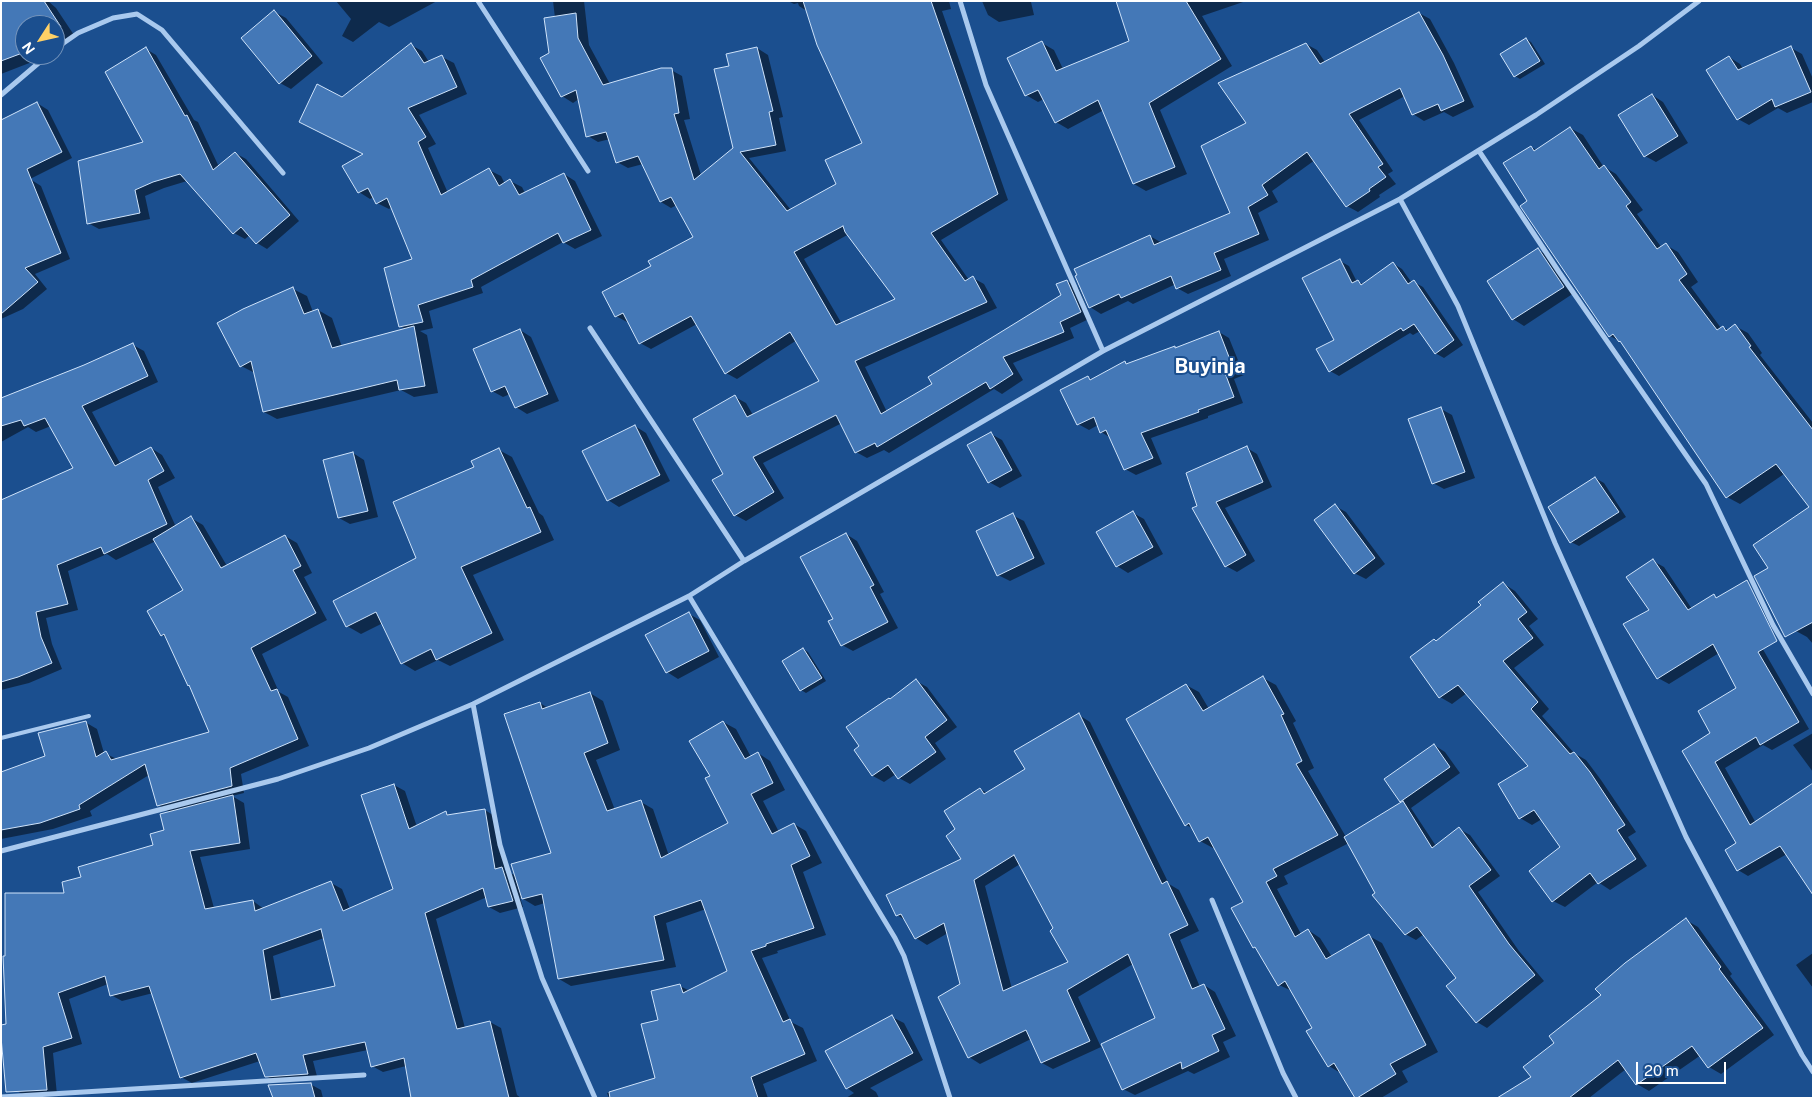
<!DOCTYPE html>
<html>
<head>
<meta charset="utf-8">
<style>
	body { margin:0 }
	#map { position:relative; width:1814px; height:1099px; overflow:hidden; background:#1b4f8f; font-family:"Public Sans",sans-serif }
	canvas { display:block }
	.frame { position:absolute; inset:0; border:2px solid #fff; pointer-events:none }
	.north { position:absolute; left:15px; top:15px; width:50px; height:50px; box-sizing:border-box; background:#1b4f8f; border:1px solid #7695bc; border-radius:50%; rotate:235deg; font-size:14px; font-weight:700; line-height:20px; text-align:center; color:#fff }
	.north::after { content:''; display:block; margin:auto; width:18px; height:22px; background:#ffd166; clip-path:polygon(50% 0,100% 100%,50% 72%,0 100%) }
	.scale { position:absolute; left:1636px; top:1062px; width:90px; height:22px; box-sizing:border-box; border:2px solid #fff; border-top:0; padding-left:6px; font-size:15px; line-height:18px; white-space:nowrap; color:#fff; -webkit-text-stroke:4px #1b4f8f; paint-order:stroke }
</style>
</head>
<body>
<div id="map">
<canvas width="1814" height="1099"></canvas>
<div class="frame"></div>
<div class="north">N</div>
<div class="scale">20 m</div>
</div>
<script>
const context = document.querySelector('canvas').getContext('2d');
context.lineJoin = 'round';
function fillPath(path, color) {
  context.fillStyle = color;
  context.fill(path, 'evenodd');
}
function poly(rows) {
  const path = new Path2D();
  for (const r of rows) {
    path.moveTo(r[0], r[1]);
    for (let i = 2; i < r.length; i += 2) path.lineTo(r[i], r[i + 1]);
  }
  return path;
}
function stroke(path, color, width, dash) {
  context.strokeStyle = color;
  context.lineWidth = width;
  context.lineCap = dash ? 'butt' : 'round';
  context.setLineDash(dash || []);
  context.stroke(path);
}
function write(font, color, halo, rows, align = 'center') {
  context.font = font + ' "Public Sans",sans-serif';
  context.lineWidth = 4;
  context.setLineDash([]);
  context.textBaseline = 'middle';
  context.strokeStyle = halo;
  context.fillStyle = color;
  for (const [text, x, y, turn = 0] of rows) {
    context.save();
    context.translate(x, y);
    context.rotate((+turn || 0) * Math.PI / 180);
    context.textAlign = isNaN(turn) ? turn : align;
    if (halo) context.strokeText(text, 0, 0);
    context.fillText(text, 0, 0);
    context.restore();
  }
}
fillPath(poly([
	[1,1,48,1,56,8,74,35,55,47,55,25,25,25,25,55,43,55,32,62,1,74],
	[336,1,437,1,389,27,379,22,353,42,342,36,351,19],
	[553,1,584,1,589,45,610,84,671,70,682,76,690,119,684,120,701,175,735,148,731,67,757,48,768,55,783,117,779,118,786,151,749,158,791,210,838,185,864,143,807,11,799,6,798,3,794,4,788,1,949,1,951,9,942,11,1008,200,941,240,969,280,973,278,984,284,997,308,865,367,887,412,934,385,1063,295,1067,281,1078,287,1091,318,1070,328,1074,338,1013,363,1023,380,1002,394,994,389,889,453,884,450,867,458,856,452,842,423,763,463,784,498,746,521,735,515,725,474,735,397,746,403,753,415,821,382,797,340,737,379,726,373,697,324,651,349,640,343,629,321,627,322,616,316,653,266,695,238,677,205,671,208,661,202,643,164,628,168,617,162,610,139,598,142,588,136,579,99,573,103,562,96,550,53,555,18],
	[849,234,897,299,842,324,804,259],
	[982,1,1033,1,1031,2,1034,15,999,22,988,15],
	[1129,1,1246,1,1202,16,1232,66,1160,110,1187,174,1146,191,1134,184,1104,110,1068,129,1056,122,1044,99,1038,102,1026,95,1042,43,1054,50,1063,69,1131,42],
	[275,12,286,18,323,63,291,89,280,83],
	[1419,13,1430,19,1454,63,1474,107,1453,117,1444,112,1424,121,1413,114,1405,96,1359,120,1393,171,1388,174,1396,184,1379,195,1380,197,1358,212,1347,206,1315,160,1272,191,1278,202,1258,213,1269,240,1224,259,1231,276,1188,294,1177,288,1176,284,1133,304,1128,301,1101,314,1090,307,1150,236,1162,243,1231,214,1248,123,1306,44,1317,50,1325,62],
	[1526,39,1531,42,1545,64,1520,79,1515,76],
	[411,45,422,51,429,62,442,57,454,63,467,94,419,115,436,144,428,148,448,193,489,170,501,176,505,184,510,181,522,187,525,193,564,174,575,181,602,236,575,249,563,242,481,287,483,293,429,311,433,328,420,331,427,335,438,393,414,397,401,390,277,419,264,412,255,373,241,366,293,289,307,296,313,312,318,310,332,318,342,347,405,329,400,326,414,260,392,207,389,209,377,203,374,197,370,199,359,192,365,154,342,98],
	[1791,48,1802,54,1813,79,1813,102,1787,113,1778,108,1749,125,1738,119,1729,57,1740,64,1743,69],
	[146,49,156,55,194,120,198,122,219,167,235,153,246,159,299,221,267,249,257,243,250,235,245,239,234,233,187,181,164,188,145,196,150,219,99,229,88,223,144,143],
	[1652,95,1663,102,1688,143,1656,162,1645,156],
	[37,103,48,110,72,158,30,179,41,186,70,259,35,274,47,289,23,309,1,319,1,193],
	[1570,128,1583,135,1603,166,1616,174,1643,210,1637,214,1662,248,1666,245,1678,252,1698,282,1691,287,1721,328,1723,327,1728,330,1735,326,1748,333,1762,353,1760,355,1813,423,1813,644,1807,637,1796,631,1770,568,1810,507,1784,474,1740,504,1727,497,1621,342,1610,336,1529,202,1531,147,1537,150],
	[1538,250,1549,256,1574,293,1524,326,1513,319,1488,281],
	[1340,261,1349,266,1357,282,1364,284,1394,264,1402,269,1412,283,1414,282,1423,287,1463,345,1444,358,1435,353,1420,331,1413,335,1410,333,1339,376,1330,371,1335,341],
	[520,330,531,337,559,401,527,414,516,407,510,394,503,397,492,391],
	[1219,332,1229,338,1244,375,1234,379,1243,403,1208,416,1208,418,1151,438,1162,464,1136,475,1125,469,1111,438,1101,432,1098,425,1089,430,1078,424,1088,377,1093,380,1125,363,1128,364,1175,348,1176,349],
	[133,345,144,351,158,382,92,412,121,465,151,448,162,455,175,478,158,487,176,527,191,518,203,525,227,566,285,536,297,543,312,573,304,577,327,620,262,654,279,692,288,697,309,746,241,774,244,793,232,796,244,803,250,849,200,857,214,908,253,901,264,909,331,883,342,889,350,909,394,890,394,785,405,791,417,827,446,813,451,816,485,810,496,817,505,870,516,876,553,853,540,703,548,708,590,693,603,701,620,750,596,760,615,810,641,802,653,809,669,856,730,823,712,777,723,722,736,729,751,757,758,753,770,761,785,790,763,801,779,832,794,824,806,831,822,863,803,872,826,935,777,951,778,953,762,958,791,1022,803,1028,817,1061,763,1084,768,1098,609,1098,607,1093,656,1079,659,1021,680,986,690,991,728,972,706,909,666,923,676,967,571,986,559,979,545,903,535,906,520,897,523,907,500,913,489,907,487,897,436,919,465,1028,490,1022,501,1028,517,1095,521,1098,413,1098,406,1066,383,1072,372,1066,368,1050,313,1061,318,1080,277,1082,266,1076,260,1061,192,1083,181,1077,153,993,122,1001,111,995,108,984,69,999,82,1044,53,1053,57,1095,27,1097,17,1091,7,1025,66,895,82,878,154,845,166,831,171,813,158,805,149,775,90,811,92,816,53,829,1,839,1,772,46,757,85,722,97,729,104,753,117,759,210,732,191,686,167,638,162,635,185,590,156,541,116,560,107,554,68,571,78,610,46,618,52,644,62,669,29,683,1,690,1,501,75,469,51,426,36,432,28,427,1,442,1,399,85,366],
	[324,938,337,987,281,999,273,956],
	[1441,409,1452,415,1475,478,1444,489,1433,483],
	[635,426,646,433,670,481,619,507,608,500],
	[991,434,1002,440,1022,476,1000,488,989,482],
	[1247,448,1257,454,1272,487,1225,508,1255,561,1237,572,1226,566,1198,507],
	[499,450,512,457,539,513,543,516,554,540,473,575,504,640,450,666,438,660,415,671,402,663,383,623,361,634,347,626,418,559,476,467],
	[353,453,364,460,378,517,350,524,339,518],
	[1595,478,1604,483,1626,517,1579,546,1571,542],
	[1335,506,1346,512,1385,564,1366,579,1354,573],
	[1133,513,1144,519,1163,554,1128,573,1117,566],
	[1012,515,1024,521,1045,564,1010,581,998,575],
	[846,534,857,541,884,592,880,594,898,628,853,651,842,645,834,619],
	[1653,561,1664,567,1692,609,1714,596,1718,598,1735,601,1809,729,1772,750,1763,745,1725,768,1756,823,1813,784,1787,854,1748,876,1738,870,1738,844,1683,751,1712,733,1738,689,1719,653,1669,684,1658,678,1650,610],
	[1504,584,1515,591,1538,619,1529,626,1544,645,1514,668,1549,709,1542,716,1574,753,1586,760,1601,780,1636,832,1628,837,1647,866,1610,890,1598,882,1565,907,1553,901,1562,847,1542,819,1532,825,1520,818,1529,767,1467,693,1452,704,1440,697,1411,658,1437,642,1483,605],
	[689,614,700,620,719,657,678,679,667,672],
	[803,649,808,652,826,681,806,693,801,690],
	[1263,678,1276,685,1296,721,1293,723,1314,768,1308,771,1346,837,1404,802,1401,801,1434,745,1445,752,1460,773,1411,808,1436,846,1459,829,1470,835,1500,876,1478,892,1519,951,1544,981,1487,1028,1477,1022,1448,986,1457,979,1424,934,1416,940,1405,934,1377,894,1349,843,1284,876,1288,884,1277,889,1301,934,1308,930,1320,938,1332,957,1369,936,1382,943,1438,1052,1402,1071,1408,1082,1381,1098,1356,1098,1342,1074,1329,1066,1313,1028,1292,991,1279,985,1257,949,1254,947,1245,903,1215,847,1213,848,1200,841,1194,829,1186,825,1186,685,1199,692,1209,709],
	[916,681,927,687,957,727,935,743,946,759,910,784,899,778,896,774,884,782,873,776,856,751,861,747,890,700],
	[1079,715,1090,722,1169,884,1179,890,1199,931,1180,940,1200,987,1204,985,1215,992,1236,1036,1223,1042,1230,1057,1194,1074,1188,1071,1135,1095,1123,1089,1157,1019,1133,964,1078,997,1101,1047,1053,1069,1042,1063,1031,1039,980,1064,969,1057,961,985,948,933,927,945,916,938,905,920,897,915,962,860,957,830,980,789,987,793,1027,770],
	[1020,864,1055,929,1070,962,1012,989,985,886],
	[1813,733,1813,772,1793,745],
	[1686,920,1698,927,1732,974,1730,976,1774,1035,1721,1074,1709,1067,1701,1055,1649,1091,1637,1084,1626,1069,1589,1098,1499,1098,1533,1077,1556,1043,1603,996],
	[1813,953,1813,988,1796,965],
	[892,1017,904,1023,923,1060,870,1088,876,1092,879,1098,846,1098,854,1093,847,1088],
	[310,1084,321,1090,323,1098,275,1098]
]), '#0007');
const building = poly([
	[1,1,44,1,61,27,55,31,55,25,25,25,25,52,1,61,1,1],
	[803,1,931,1,998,194,931,233,965,281,973,276,987,302,855,361,881,414,932,384,928,377,1061,295,1056,284,1067,280,1081,312,1060,322,1064,332,1003,357,1013,374,990,389,986,382,877,447,875,443,855,453,836,415,753,457,774,492,734,516,712,480,723,474,693,419,735,395,747,417,819,381,790,332,725,374,691,316,639,344,623,313,615,317,602,292,651,266,648,261,693,237,671,197,660,202,638,156,616,163,606,132,586,137,576,90,561,97,540,58,549,53,544,18,576,13,578,38,603,85,661,68,672,68,679,113,674,114,694,180,733,148,714,69,729,66,726,54,757,47,773,111,769,112,776,145,740,152,787,211,836,184,825,160,862,143,817,45,803,1],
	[843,226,845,232,895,299,836,325,794,252,843,226],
	[1116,1,1186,1,1221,59,1149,103,1175,167,1133,184,1098,100,1055,123,1038,90,1025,96,1007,58,1042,41,1056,71,1129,41,1116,1],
	[274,10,312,56,279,84,241,38,274,10],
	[1419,12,1443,55,1464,101,1441,111,1438,104,1412,115,1400,88,1349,114,1383,164,1378,167,1386,177,1369,189,1370,191,1346,207,1307,152,1262,185,1268,195,1248,207,1259,234,1214,253,1221,270,1176,289,1171,276,1121,298,1119,294,1089,308,1075,276,1077,275,1074,269,1150,235,1154,245,1230,213,1201,146,1246,123,1218,83,1306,43,1320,64,1419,12],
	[1526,38,1540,61,1514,77,1500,54,1526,38],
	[411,43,424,63,442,55,457,87,408,108,426,137,418,142,441,195,489,168,499,186,510,179,519,195,564,173,591,230,563,243,558,233,471,280,473,287,418,305,423,322,399,327,384,268,412,259,387,198,376,204,368,188,358,193,342,166,363,154,299,122,317,84,342,97,411,43],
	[1791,46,1811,92,1775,107,1772,99,1737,120,1706,70,1729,56,1738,70,1791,46],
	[146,47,185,116,187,115,213,170,235,152,290,215,256,244,241,227,233,234,180,174,153,182,135,190,140,213,87,224,78,161,143,142,105,72,146,47],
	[1652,94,1678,136,1644,157,1618,115,1652,94],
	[37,102,62,152,27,169,61,253,25,268,38,282,1,314,1,120,37,102],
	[1570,127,1599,169,1604,165,1631,202,1626,206,1657,249,1666,243,1687,274,1679,280,1717,330,1723,326,1726,331,1735,324,1751,346,1749,347,1813,430,1813,622,1785,637,1754,576,1768,568,1753,545,1809,507,1776,464,1726,498,1620,341,1619,342,1613,334,1609,337,1520,206,1527,201,1503,163,1531,146,1534,151,1570,127],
	[1538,248,1564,287,1512,320,1487,281,1538,248],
	[1340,259,1352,283,1358,280,1361,285,1393,262,1408,284,1414,280,1454,340,1435,354,1414,324,1403,331,1401,328,1329,372,1316,349,1334,340,1302,278,1340,259],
	[293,287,304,314,318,309,332,348,414,326,425,386,399,390,397,380,263,412,251,361,240,367,217,323,243,309,293,287],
	[520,329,548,394,515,408,505,386,491,392,473,349,520,329],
	[1219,331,1234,370,1225,373,1234,397,1198,410,1199,412,1141,433,1153,458,1124,470,1106,430,1100,433,1094,417,1077,425,1060,390,1088,376,1090,380,1125,361,1126,364,1175,346,1175,348,1219,331],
	[133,343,148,376,82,406,115,466,151,447,164,471,148,480,167,524,104,554,101,547,57,565,68,604,36,612,41,637,52,663,18,677,1,682,1,500,73,468,45,418,24,426,21,420,1,426,1,398,84,365,133,343],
	[1441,407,1465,472,1432,484,1408,419,1441,407],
	[635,425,660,475,607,501,582,451,635,425],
	[991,432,1012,470,988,483,967,445,991,432],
	[1247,446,1263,482,1216,502,1246,555,1225,567,1192,508,1197,506,1186,473,1247,446],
	[499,448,527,508,530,507,541,532,461,567,492,633,436,660,431,649,401,664,376,612,346,627,333,601,416,558,393,502,474,467,471,461,499,448],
	[353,452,368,511,338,518,323,460,353,452],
	[1595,477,1619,512,1570,543,1548,507,1595,477],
	[1335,504,1375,558,1354,574,1314,520,1335,504],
	[1133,511,1153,547,1116,567,1096,532,1133,511],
	[1013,513,1034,558,997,576,976,531,1013,513],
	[191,516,221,568,285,535,301,566,293,570,316,613,251,648,271,691,277,689,298,739,230,768,232,786,157,806,145,764,79,805,80,809,40,823,1,830,1,772,45,756,38,733,86,721,96,757,106,751,111,760,209,732,189,685,188,686,164,634,161,636,147,611,183,590,153,539,191,516],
	[846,533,874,585,870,587,888,622,841,646,828,621,833,619,800,557,846,533],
	[1653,559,1688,610,1714,594,1716,598,1747,580,1777,641,1758,652,1799,722,1760,745,1756,737,1715,762,1750,825,1813,783,1813,895,1780,846,1737,871,1725,850,1736,843,1682,751,1710,733,1698,711,1736,688,1713,644,1657,679,1623,624,1649,610,1626,577,1653,559],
	[1503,582,1527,612,1518,619,1533,638,1503,661,1538,702,1531,709,1570,754,1574,752,1590,772,1625,825,1617,830,1636,859,1598,884,1590,873,1552,902,1529,871,1560,847,1534,810,1519,819,1498,784,1528,766,1458,685,1439,698,1410,657,1434,639,1436,641,1481,605,1478,602,1503,582],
	[689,612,709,651,666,673,645,635,689,612],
	[803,648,822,678,800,691,782,661,803,648],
	[1263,676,1284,714,1281,715,1302,761,1296,764,1338,835,1273,869,1277,876,1266,882,1295,937,1308,929,1326,959,1369,934,1426,1045,1390,1064,1396,1074,1357,1098,1355,1098,1334,1063,1328,1067,1306,1031,1312,1028,1285,981,1278,986,1255,947,1253,948,1231,908,1243,902,1208,837,1199,842,1189,823,1185,826,1126,719,1186,684,1203,711,1263,676],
	[916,679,947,720,925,737,936,752,898,779,888,765,872,776,854,750,859,746,846,727,889,698,890,699,916,679],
	[590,692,608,743,584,753,607,811,641,800,661,858,728,823,705,778,710,776,689,741,723,721,745,759,758,752,773,783,751,794,772,834,794,823,810,856,791,865,814,928,766,944,766,946,751,951,783,1022,790,1019,805,1054,751,1077,758,1098,610,1098,609,1092,655,1078,641,1024,658,1020,651,991,680,984,683,993,727,971,701,900,654,916,664,960,558,979,542,894,522,899,511,864,551,853,504,714,540,702,542,709,590,692],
	[1079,713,1162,884,1167,881,1188,925,1169,934,1192,989,1204,984,1225,1029,1212,1035,1219,1051,1182,1069,1181,1062,1122,1090,1101,1044,1155,1018,1128,954,1067,990,1090,1041,1041,1063,1026,1030,968,1058,938,997,960,984,944,923,915,939,901,914,896,916,886,895,961,859,946,836,955,829,944,811,980,788,984,794,1025,769,1014,751,1079,713],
	[1014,855,1053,928,1050,931,1068,962,1003,991,974,880,1014,855],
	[1434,744,1450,767,1400,802,1384,779,1434,744],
	[394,784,409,829,446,811,447,815,485,809,495,869,502,867,513,901,488,907,483,888,425,913,457,1029,490,1021,509,1098,411,1098,404,1058,371,1067,365,1042,303,1055,308,1074,265,1077,256,1053,180,1078,149,986,110,996,105,976,58,993,72,1038,43,1047,47,1090,6,1092,1,1037,1,1025,6,1024,3,956,5,956,5,893,64,893,62,882,81,877,78,867,153,845,150,834,164,830,160,814,233,795,240,843,190,851,205,909,253,900,255,911,331,881,343,911,393,889,361,795,394,784],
	[321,929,335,986,271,1000,263,950,321,929],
	[1403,801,1432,848,1459,827,1491,870,1469,886,1509,944,1535,975,1476,1023,1446,986,1456,978,1417,927,1405,935,1372,895,1375,893,1344,837,1403,801],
	[1686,918,1721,967,1719,969,1763,1028,1708,1068,1692,1046,1636,1085,1618,1060,1569,1098,1497,1098,1531,1077,1523,1067,1554,1043,1549,1036,1601,995,1595,989,1625,963,1686,918],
	[892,1015,913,1053,846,1089,825,1051,892,1015],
	[311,1083,315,1098,273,1098,268,1085,311,1083]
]);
fillPath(building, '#4478b7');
stroke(building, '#cfe3fa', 1);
stroke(poly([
	[1,738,89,716]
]), '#a9c9ee', 4);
stroke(poly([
	[478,1,588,171],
	[960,1,986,85,1103,351],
	[55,49,78,33,113,18,137,14,162,30,283,173],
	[1,95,48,55],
	[1479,151,1559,272,1706,484,1773,625,1813,694],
	[1400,199,1458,306,1555,543,1686,837,1802,1055,1813,1072],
	[590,328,744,561],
	[689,596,895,938,904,956,950,1098],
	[473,704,500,845,542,978,595,1098],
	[1,851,278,779,369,748,473,704,689,596,744,561,1103,351,1400,199,1536,115,1639,46,1699,1],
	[1212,900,1283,1073,1296,1098],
	[1,1097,364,1075]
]), '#a9c9ee', 5);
write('bold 20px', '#fff', '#1b4f8f', [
	["Buyinja",1210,367]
]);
</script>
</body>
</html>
